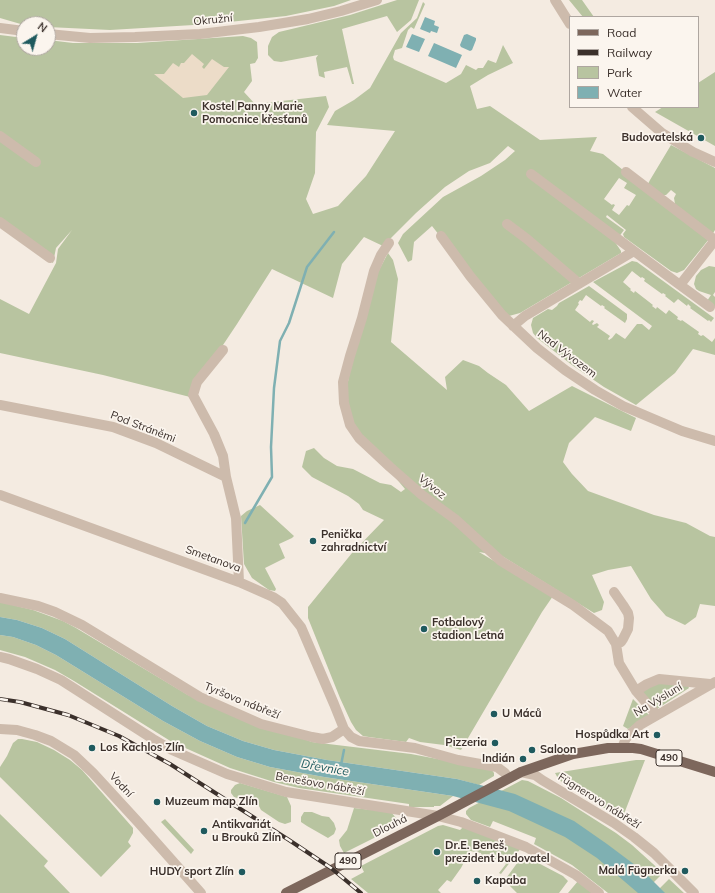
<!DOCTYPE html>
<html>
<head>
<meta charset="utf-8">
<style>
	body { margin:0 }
	#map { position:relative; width:715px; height:893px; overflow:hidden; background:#f4ebe1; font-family:Mulish,sans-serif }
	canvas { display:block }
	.legend { position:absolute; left:569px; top:16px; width:130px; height:92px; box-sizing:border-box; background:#fbf5ee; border:1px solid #aea6a0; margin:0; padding:5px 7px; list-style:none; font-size:12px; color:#3b302b }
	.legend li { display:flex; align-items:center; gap:8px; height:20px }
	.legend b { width:20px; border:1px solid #aea6a0 }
	.north { position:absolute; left:16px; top:16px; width:40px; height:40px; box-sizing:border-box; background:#fbf5ee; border:1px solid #aea6a0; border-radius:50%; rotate:37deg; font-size:11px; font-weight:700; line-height:16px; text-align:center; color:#3b302b }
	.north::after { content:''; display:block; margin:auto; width:14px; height:18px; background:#1f5a5e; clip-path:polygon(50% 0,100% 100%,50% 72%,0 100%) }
</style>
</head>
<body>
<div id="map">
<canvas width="715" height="893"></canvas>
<ul class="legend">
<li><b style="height:5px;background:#7d675c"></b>Road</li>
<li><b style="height:5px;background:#3b302b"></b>Railway</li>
<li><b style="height:11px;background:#b8c4a0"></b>Park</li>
<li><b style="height:11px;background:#7fb0b2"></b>Water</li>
</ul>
<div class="north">N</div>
</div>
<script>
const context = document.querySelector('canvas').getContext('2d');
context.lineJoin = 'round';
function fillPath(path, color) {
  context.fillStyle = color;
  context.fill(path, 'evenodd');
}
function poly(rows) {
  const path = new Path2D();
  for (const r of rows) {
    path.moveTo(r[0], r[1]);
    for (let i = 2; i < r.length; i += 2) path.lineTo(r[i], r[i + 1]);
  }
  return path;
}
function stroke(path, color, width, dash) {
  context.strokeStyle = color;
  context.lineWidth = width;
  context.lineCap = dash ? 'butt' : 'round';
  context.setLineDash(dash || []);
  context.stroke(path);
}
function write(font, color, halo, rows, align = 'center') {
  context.font = font + ' Mulish,sans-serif';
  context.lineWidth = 3.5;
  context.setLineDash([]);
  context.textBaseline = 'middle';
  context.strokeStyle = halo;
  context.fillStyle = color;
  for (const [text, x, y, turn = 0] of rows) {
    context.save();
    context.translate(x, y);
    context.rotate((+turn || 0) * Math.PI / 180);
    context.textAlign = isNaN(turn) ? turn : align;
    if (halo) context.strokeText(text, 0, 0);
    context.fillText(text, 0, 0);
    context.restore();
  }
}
fillPath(poly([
	[0,0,351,0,334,6,286,16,210,24,110,30,48,27,48,24,24,24,24,25,0,18],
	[397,0,419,0,411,20,397,32,387,16,342,29,354,84,352,84,347,67,324,72,325,78,319,76,316,58,318,55,281,62,274,61,268,55,268,46,272,37,279,32,350,15],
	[569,0,582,0,594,17,583,17],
	[423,2,425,4,414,29,411,27,408,30,402,48,395,50,393,57,394,60,446,83,461,74,466,65,476,70,478,68,483,68,488,60,496,63,503,45,513,63,488,75,470,86,477,109,490,106,540,140,597,137,590,151,603,154,709,239,684,270,677,273,671,271,624,237,623,234,626,230,607,215,606,217,624,230,615,242,621,251,621,253,520,313,509,316,502,315,432,226,414,242,412,260,408,262,398,243,403,234,443,197,481,176,505,160,515,151,508,146,490,163,469,171,445,187,416,213,383,246,364,237,342,264,333,298,272,269,237,324,217,354,194,398,103,375,0,353,0,299,29,314,56,263,58,249,72,230,56,248,53,263,0,225,0,35,24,38,24,48,48,48,48,40,73,43,137,43,243,36,251,38,257,42,258,58,255,63,250,64,252,81,244,92,255,104,326,96,329,107,316,132,315,173,306,199,313,214,338,206,366,176,395,131,327,125,335,111,354,100,370,88,401,33,417,18],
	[619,178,627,183,624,188,636,195,629,206,627,205,619,215,612,210,615,205,613,204,612,205,604,199],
	[715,72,715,146,655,112,663,107,698,107,698,83],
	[671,145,715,168,715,230,712,235,675,204,674,198,676,194,671,190,666,195,661,195,648,184,650,180],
	[388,253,393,260,398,279,391,342,447,390,445,377,463,360,479,366,488,373,506,385,529,411,572,386,636,418,631,431,595,417,569,443,563,462,572,474,588,491,654,515,686,523,710,536,715,537,715,606,700,604,696,617,685,625,666,616,651,599,631,566,608,570,592,575,604,602,602,610,594,613,502,556,479,552,553,596,542,612,461,750,444,745,420,742,409,738,406,742,369,737,363,736,356,730,351,722,340,698,308,618,308,607,352,553,384,520,363,510,359,504,348,496,312,477,302,467,306,451,314,448,324,458,337,466,353,469,380,483,391,485,401,492,405,489,358,433,350,415,346,391,354,352,378,272],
	[632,261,637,262,714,318,711,322,709,320,708,321,690,308,691,307,688,304,687,306,678,299,674,303,665,296,666,295,663,293,662,294,644,281,645,279,642,277,641,278,632,271,623,282,631,289,630,290,634,293,635,291,653,305,652,306,656,309,657,307,666,314,669,310,678,317,677,319,681,321,682,320,699,332,698,334,701,336,703,335,712,342,715,338,715,355,693,349,675,373,636,405,604,387,572,365,537,338,533,333,531,325,533,318,548,309,552,310,557,306,559,303,589,286,627,314,627,319,625,323,604,308,605,307,602,305,601,306,586,295,582,301,580,300,578,303,579,304,575,310,590,322,592,320,594,321,592,324,593,325,597,323,599,325,597,327,610,336,608,339,609,340,612,338,616,333,625,339,637,324,642,324,649,330,652,326,593,282],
	[709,266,715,267,715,292,713,295,715,297,715,307,707,301,711,295,699,291,696,289,694,284,696,276,701,270],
	[260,505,294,536,292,538,279,544,285,558,265,568,276,589,275,591,269,590,252,578,244,564,241,516,247,511],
	[0,602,33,610,63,621,76,628,188,695,312,742,411,754,491,769,494,773,494,776,479,785,457,779,327,760,274,750,243,741,207,726,172,706,65,639,42,628,17,620,0,617],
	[0,635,13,637,36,645,56,655,163,721,200,741,237,757,270,767,324,777,453,796,440,806,434,806,434,807,409,807,409,804,299,788,274,782,230,768,172,742,74,681,55,670,25,657,0,650],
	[658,682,687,684,689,688,657,709,642,692],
	[633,699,649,715,628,729,623,726],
	[18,739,22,739,37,742,54,750,70,760,82,770,133,828,133,833,128,842,131,846,101,877,0,777,0,767,7,756,13,743],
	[636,760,645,760,622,819,559,780,555,773],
	[522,780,528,781,561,798,616,833,632,845,663,873,643,893,608,893,572,865,534,844,536,838,493,821,490,827,471,820,466,814,466,811,469,808],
	[240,783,287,797,291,806,291,822,285,824,279,822,261,810,258,804,234,797,231,793,231,790,235,785],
	[354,808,391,812,397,819,398,826,344,853,340,846,339,840,347,830],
	[304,812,312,812,322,816,329,817,334,823,336,829,334,834,328,838,307,826,301,822,301,817],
	[0,814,48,861,44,866,70,893,0,893],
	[165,819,194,850,191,854,161,822],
	[443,825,460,830,463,827,521,848,501,874,499,873,506,864,498,857,494,861,487,856,484,859,482,858,481,853,470,851,461,868,451,882,447,880,438,890,441,893,368,893,351,879,364,872,361,866,438,826],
	[523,855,563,876,568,881,559,893,517,893,510,886,507,882,507,877],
	[669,879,684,893,655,893],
	[578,881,592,893,568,893]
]), '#b8c4a0');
fillPath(poly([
	[192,54,204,64,202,67,204,69,212,59,224,67,229,67,207,95,183,98,154,74,164,74,173,63,179,67,181,63,184,63]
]), '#ecdcc8');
fillPath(poly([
	[425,17,435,21,434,25,439,27,437,33,431,31,430,33,420,29],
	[412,34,425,39,419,52,406,47],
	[467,34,476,38,476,40,472,50,470,51,461,47,460,45,464,35],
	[434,43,462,55,456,68,428,56],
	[0,617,17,620,42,628,65,639,172,706,207,726,243,741,274,750,327,760,457,779,515,794,574,821,607,844,643,871,665,893,638,893,597,858,565,837,509,811,453,796,324,777,270,767,237,757,200,741,163,721,56,655,36,645,13,637,0,635]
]), '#7fb0b2');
stroke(poly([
	[245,523,272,477,271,447,274,388,280,341,289,323,307,267,334,232],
	[341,765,344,750]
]), '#7fb0b2', 2.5);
stroke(poly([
	[555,0,570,24],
	[0,28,24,31],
	[48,34,90,38,135,37,200,34,259,27,308,19,341,11,377,0],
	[632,107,662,133,693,152,715,162],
	[0,136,36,162],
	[626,172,715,240],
	[531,174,634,251],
	[0,222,50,258],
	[507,224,527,239,575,280,577,284],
	[441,236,470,276,502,315,537,348,565,370,595,390,623,406,682,431,715,441],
	[389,243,381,255,374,271,362,318,350,356,343,382,344,403,350,425,359,438,390,467,422,495,455,519,501,561,573,605,608,631,616,644,619,663,636,691,657,715],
	[680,285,710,307],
	[513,326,525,316,634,251,680,285,715,240],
	[223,350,197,382,193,395,214,434,223,456,226,477,236,518,239,582],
	[0,405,113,427,156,443,226,477],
	[0,495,239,582,273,597,282,603,301,627,334,704,344,729,351,737,359,741,415,748,458,760,497,767,505,773,508,778],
	[614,592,623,605,628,613,629,618,628,629,623,639,621,642,616,644],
	[0,598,38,606,55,612,82,625,200,697,261,724,312,737,323,739,332,737,344,729],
	[0,657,9,659,37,669,61,680,153,739,172,750,227,774,286,792,438,816,461,822,526,847,576,875,599,893],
	[636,691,647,684,659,679,710,684],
	[0,729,17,730,35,735,51,741,74,755,93,773,138,822,201,893],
	[622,748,626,738,640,725,715,682],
	[521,772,535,775,542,780,614,823,634,837,654,853,694,893]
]), '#cdbbac', 10);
stroke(poly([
	[286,893,438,816,521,772,573,754,608,748,633,748,641,749,715,772]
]), '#7d675c', 10);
const rail = poly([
	[0,699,20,702,68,715,119,736,170,764,289,840,331,868,361,893]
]);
stroke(rail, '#3b302b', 4);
stroke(rail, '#fbf5ee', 2.5, [8]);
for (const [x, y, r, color] of [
	[194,113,4,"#1f5a5e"],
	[701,138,4,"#1f5a5e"],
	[313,541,4,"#1f5a5e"],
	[424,629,4,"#1f5a5e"],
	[494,714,4,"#1f5a5e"],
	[657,735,4,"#1f5a5e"],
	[495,743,4,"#1f5a5e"],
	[92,748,4,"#1f5a5e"],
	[532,750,4,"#1f5a5e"],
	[523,759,4,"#1f5a5e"],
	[157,802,4,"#1f5a5e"],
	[204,831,4,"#1f5a5e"],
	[437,852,4,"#1f5a5e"],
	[685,871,4,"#1f5a5e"],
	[242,872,4,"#1f5a5e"],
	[477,881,4,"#1f5a5e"]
]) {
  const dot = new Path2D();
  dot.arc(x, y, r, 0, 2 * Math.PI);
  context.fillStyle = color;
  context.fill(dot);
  stroke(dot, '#fbf5ee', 1.5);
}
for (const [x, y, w] of [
	[669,758,26],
	[348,861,26]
]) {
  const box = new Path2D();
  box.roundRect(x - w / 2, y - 8, w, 16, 3);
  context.fillStyle = '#fbf5ee';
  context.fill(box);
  stroke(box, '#3b302b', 1);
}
write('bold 10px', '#3b302b', null, [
	["490",669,758],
	["490",348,861]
]);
write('11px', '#3b302b', '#fbf5ee', [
	["Okružní",213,20,-6],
	["Nad Vývozem",567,354,37],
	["Pod Stráněmi",143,427,21],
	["Vývoz",432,487,38],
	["Smetanova",213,559,20],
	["Na Výsluní",658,700,-31],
	["Tyršovo nábřeží",242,701,22],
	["Benešovo nábřeží",320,784,10],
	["Vodní",121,785,47],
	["Fügnerovo nábřeží",599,801,32],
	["Dlouhá",390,826,-27]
]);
write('bold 11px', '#3b302b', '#fbf5ee', [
	["Kostel Panny Marie",202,107],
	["Pomocnice křesťanů",202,120],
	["Budovatelská",693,138,"right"],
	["Penička",321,535],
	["zahradnictví",321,548],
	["Fotbalový",432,623],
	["stadion Letná",432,636],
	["U Máců",502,714],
	["Hospůdka Art",649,735,"right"],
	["Pizzeria",487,743,"right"],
	["Los Kachlos Zlín",100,748],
	["Saloon",540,750],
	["Indián",515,759,"right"],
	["Muzeum map Zlín",165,802],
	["Antikvariát",212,825],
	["u Brouků Zlín",212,838],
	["Dr.E. Beneš,",445,846],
	["prezident budovatel",445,859],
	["Malá Fügnerka",677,871,"right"],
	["HUDY sport Zlín",234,872,"right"],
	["Kapaba",485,881]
], 'left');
write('italic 12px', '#1f5a5e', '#fbf5ee', [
	["Dřevnice",325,768,10]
]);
</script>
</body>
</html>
